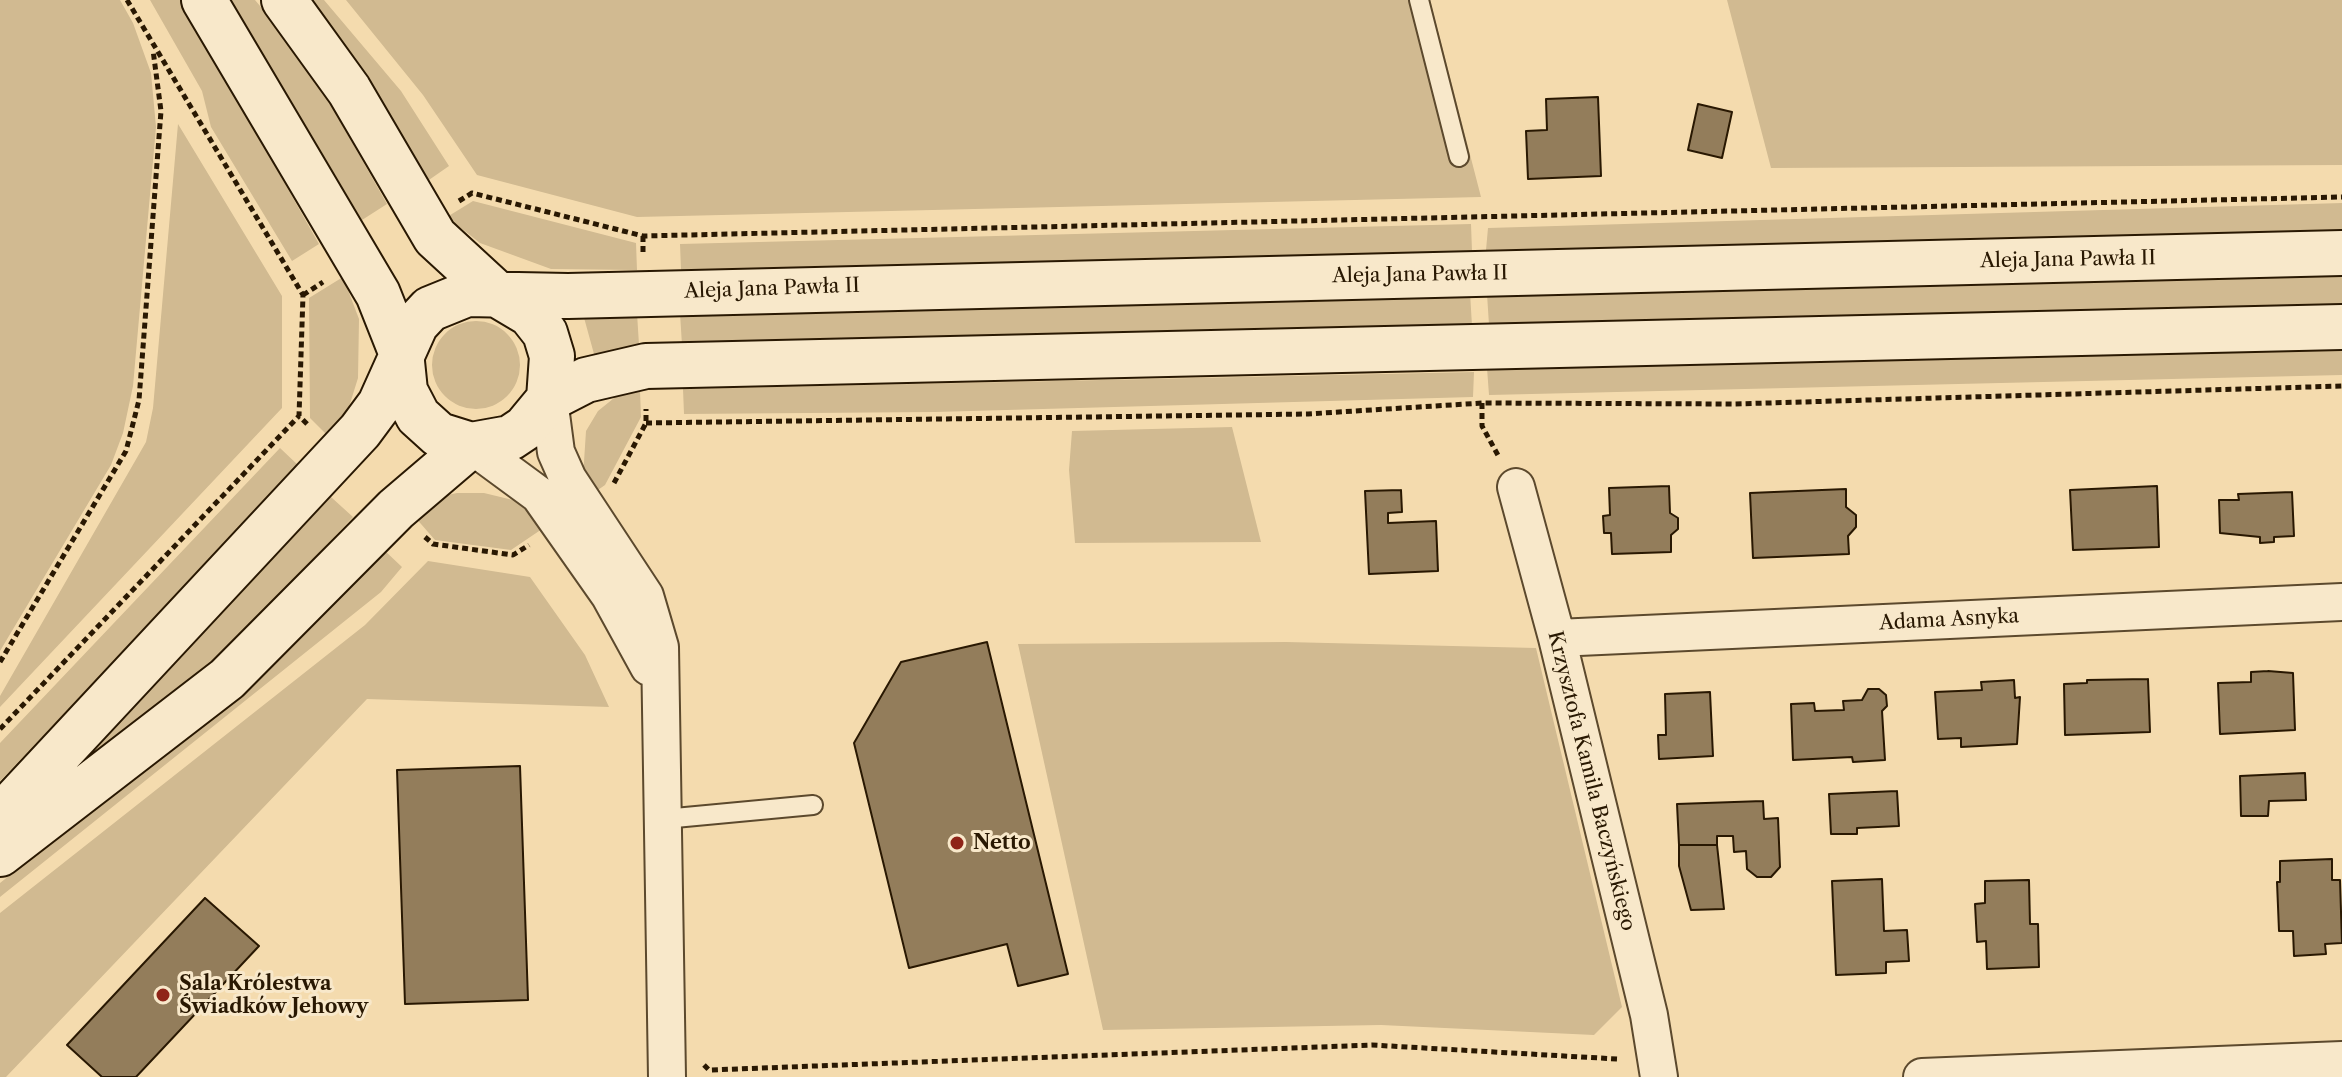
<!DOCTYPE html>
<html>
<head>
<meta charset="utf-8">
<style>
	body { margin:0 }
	canvas { display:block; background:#f4dbae }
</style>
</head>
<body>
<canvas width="2342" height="1077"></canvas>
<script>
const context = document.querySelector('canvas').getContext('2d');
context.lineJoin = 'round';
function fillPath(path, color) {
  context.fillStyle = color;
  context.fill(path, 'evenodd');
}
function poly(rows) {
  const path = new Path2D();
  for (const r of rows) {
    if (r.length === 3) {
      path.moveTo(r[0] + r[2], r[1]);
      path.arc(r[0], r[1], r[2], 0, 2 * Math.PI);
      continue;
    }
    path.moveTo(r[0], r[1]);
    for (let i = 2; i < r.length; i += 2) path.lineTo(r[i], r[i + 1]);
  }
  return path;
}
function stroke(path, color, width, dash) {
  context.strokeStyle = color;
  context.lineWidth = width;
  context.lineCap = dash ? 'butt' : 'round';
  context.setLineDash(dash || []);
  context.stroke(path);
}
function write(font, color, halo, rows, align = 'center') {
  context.font = font + ' "Libre Caslon Text",serif';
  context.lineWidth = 6;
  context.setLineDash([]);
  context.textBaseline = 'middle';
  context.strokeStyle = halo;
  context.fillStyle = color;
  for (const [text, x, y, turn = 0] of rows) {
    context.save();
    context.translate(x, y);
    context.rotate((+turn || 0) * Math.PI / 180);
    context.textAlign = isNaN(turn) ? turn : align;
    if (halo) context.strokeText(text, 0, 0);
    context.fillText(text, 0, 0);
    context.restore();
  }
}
fillPath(poly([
	[0,0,120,0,133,23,151,73,156,127,133,386,123,433,111,465,0,651],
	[150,0,181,0,319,244,292,261,211,127,202,91],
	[231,0,255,0,306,61,387,204,362,220],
	[311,0,324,0,401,91,449,166,426,182,351,55],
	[346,0,1430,0,1481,197,637,217,477,175,423,95],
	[1727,0,2342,0,2342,165,1771,168],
	[178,124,282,296,282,408,0,707,0,696,146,442,153,408],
	[473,201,636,243,637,270,551,269,480,243,447,217],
	[2342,203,2342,232,1486,250,1488,228],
	[1471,224,1472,251,681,270,680,244],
	[2342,273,2342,305,1900,316,1489,325,1487,294],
	[343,277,359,319,358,378,348,410,328,436,310,418,309,298],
	[1470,292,1472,326,682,345,680,313],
	[637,313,639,345,594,354,583,314],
	[476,365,44],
	[2342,349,2342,375,1489,395,1487,368],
	[1474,372,1473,397,935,412,684,414,683,389],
	[624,390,640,390,641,417,605,485,595,492,583,477,586,431,598,411],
	[1232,427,1261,542,1075,543,1069,470,1072,431],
	[280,448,299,466,0,781,0,743],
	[457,493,484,493,517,501,545,527,511,550,435,540,414,516,443,496],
	[331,497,353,517,227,649,69,783,70,772],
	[383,549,402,567,381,592,0,897,0,883,272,667],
	[428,561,530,577,585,655,609,707,367,699,6,1077,0,1077,0,913,365,625],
	[1286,642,1536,648,1622,1007,1594,1035,1381,1025,1103,1030,1018,644]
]), '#d1ba91');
const building = poly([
	[1598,97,1601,176,1528,179,1526,131,1547,130,1546,99,1598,97],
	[1698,104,1732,112,1722,158,1688,150,1698,104],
	[1669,486,1670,513,1678,518,1678,529,1671,535,1671,552,1612,554,1611,533,1604,533,1603,516,1610,515,1609,488,1669,486],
	[2157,486,2159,547,2073,550,2070,490,2157,486],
	[1846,489,1846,507,1856,515,1856,527,1848,536,1849,554,1753,558,1750,493,1846,489],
	[1401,490,1402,512,1388,513,1388,523,1436,521,1438,571,1369,574,1365,491,1401,490],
	[2292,492,2294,536,2274,537,2274,542,2260,543,2260,537,2220,533,2219,500,2239,500,2238,494,2292,492],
	[987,642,1068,974,1018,986,1007,944,909,968,854,743,901,662,987,642],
	[2268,671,2293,673,2295,730,2220,734,2218,683,2251,682,2251,672,2268,671],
	[2148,679,2150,732,2065,735,2064,684,2087,683,2087,680,2148,679],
	[2014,680,2015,698,2020,697,2017,744,1961,747,1961,738,1938,739,1935,692,1982,690,1981,682,2014,680],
	[1868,689,1879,689,1886,695,1887,706,1882,711,1885,760,1853,762,1852,757,1793,760,1791,704,1814,703,1815,711,1844,710,1843,701,1862,700,1868,689],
	[1710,692,1713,756,1659,759,1658,735,1666,735,1665,694,1710,692],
	[520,766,528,1000,405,1004,397,770,520,766],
	[2305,773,2306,800,2269,801,2268,816,2241,816,2240,776,2305,773],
	[1897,791,1899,826,1857,828,1857,834,1831,834,1829,794,1897,791],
	[1763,801,1764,819,1778,818,1780,867,1771,877,1757,877,1747,869,1746,851,1734,852,1733,836,1717,836,1717,845,1679,845,1677,804,1763,801],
	[1679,845,1717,845,1724,909,1691,910,1679,866,1679,845],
	[2332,859,2332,880,2340,880,2342,943,2325,944,2326,954,2294,956,2293,931,2279,931,2277,882,2280,882,2280,861,2332,859],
	[1882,879,1884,931,1907,930,1909,961,1886,962,1886,973,1836,975,1832,881,1882,879],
	[2029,880,2030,924,2038,924,2039,967,1987,969,1986,941,1977,942,1975,904,1985,903,1985,881,2029,880],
	[205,898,259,946,136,1077,102,1077,67,1045,205,898]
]);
fillPath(building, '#937d5b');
stroke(building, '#291802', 2);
const lane = poly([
	[1419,0,1459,157],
	[664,819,813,805]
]);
const street = poly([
	[549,399,556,452,568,479,645,596,660,647,667,1077],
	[471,445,539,495,610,596,649,667],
	[1516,487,1557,638,1649,1015,1659,1077],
	[1557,638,2342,602],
	[1922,1077,2342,1060]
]);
const secondary = poly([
	[204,0,378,294,401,352,405,391,418,416,439,435,471,445,510,438,525,428,549,399,552,356,545,333,530,314,498,295,435,237,349,90,284,0],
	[549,399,586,380,646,366,2342,327],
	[0,817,360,431,380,404,416,324,430,309,467,294,568,296,2342,253],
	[0,854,227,679,396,509,471,445]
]);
stroke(lane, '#5c492d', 22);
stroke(street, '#5c492d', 40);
stroke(secondary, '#291802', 48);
stroke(poly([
	[127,0,303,295,299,416,308,425],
	[459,201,472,193,643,236,2342,197],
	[643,236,643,255],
	[303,295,323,282],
	[1482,403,1482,426,1499,457],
	[646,423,1308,414,1482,403,1734,404,2342,386],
	[614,483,646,423,646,409],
	[425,537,433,544,513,555,529,545],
	[0,662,126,451,139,400,161,111,153,50],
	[0,729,299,416],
	[704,1065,709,1070,1372,1045,1617,1059]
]), '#291802', 5, [6, 4]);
stroke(lane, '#f8e8ca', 18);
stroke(street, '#f8e8ca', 36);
stroke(secondary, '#f8e8ca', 44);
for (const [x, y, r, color] of [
	[957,843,8,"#8f2418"],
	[163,995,8,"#8f2418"]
]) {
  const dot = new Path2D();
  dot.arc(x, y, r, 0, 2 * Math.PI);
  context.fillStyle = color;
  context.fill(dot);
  stroke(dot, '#f8e8ca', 3);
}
write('20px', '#291802', '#f8e8ca', [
	["Aleja Jana Pawła II",2068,260,-1],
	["Aleja Jana Pawła II",1420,275,-1],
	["Aleja Jana Pawła II",772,289,-2],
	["Adama Asnyka",1949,620,-3],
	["Krzysztofa Kamila Baczyńskiego",1591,781,76]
]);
write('bold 20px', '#291802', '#f8e8ca', [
	["Netto",973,843],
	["Sala Królestwa",179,984],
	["Świadków Jehowy",179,1007]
], 'left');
</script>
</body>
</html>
